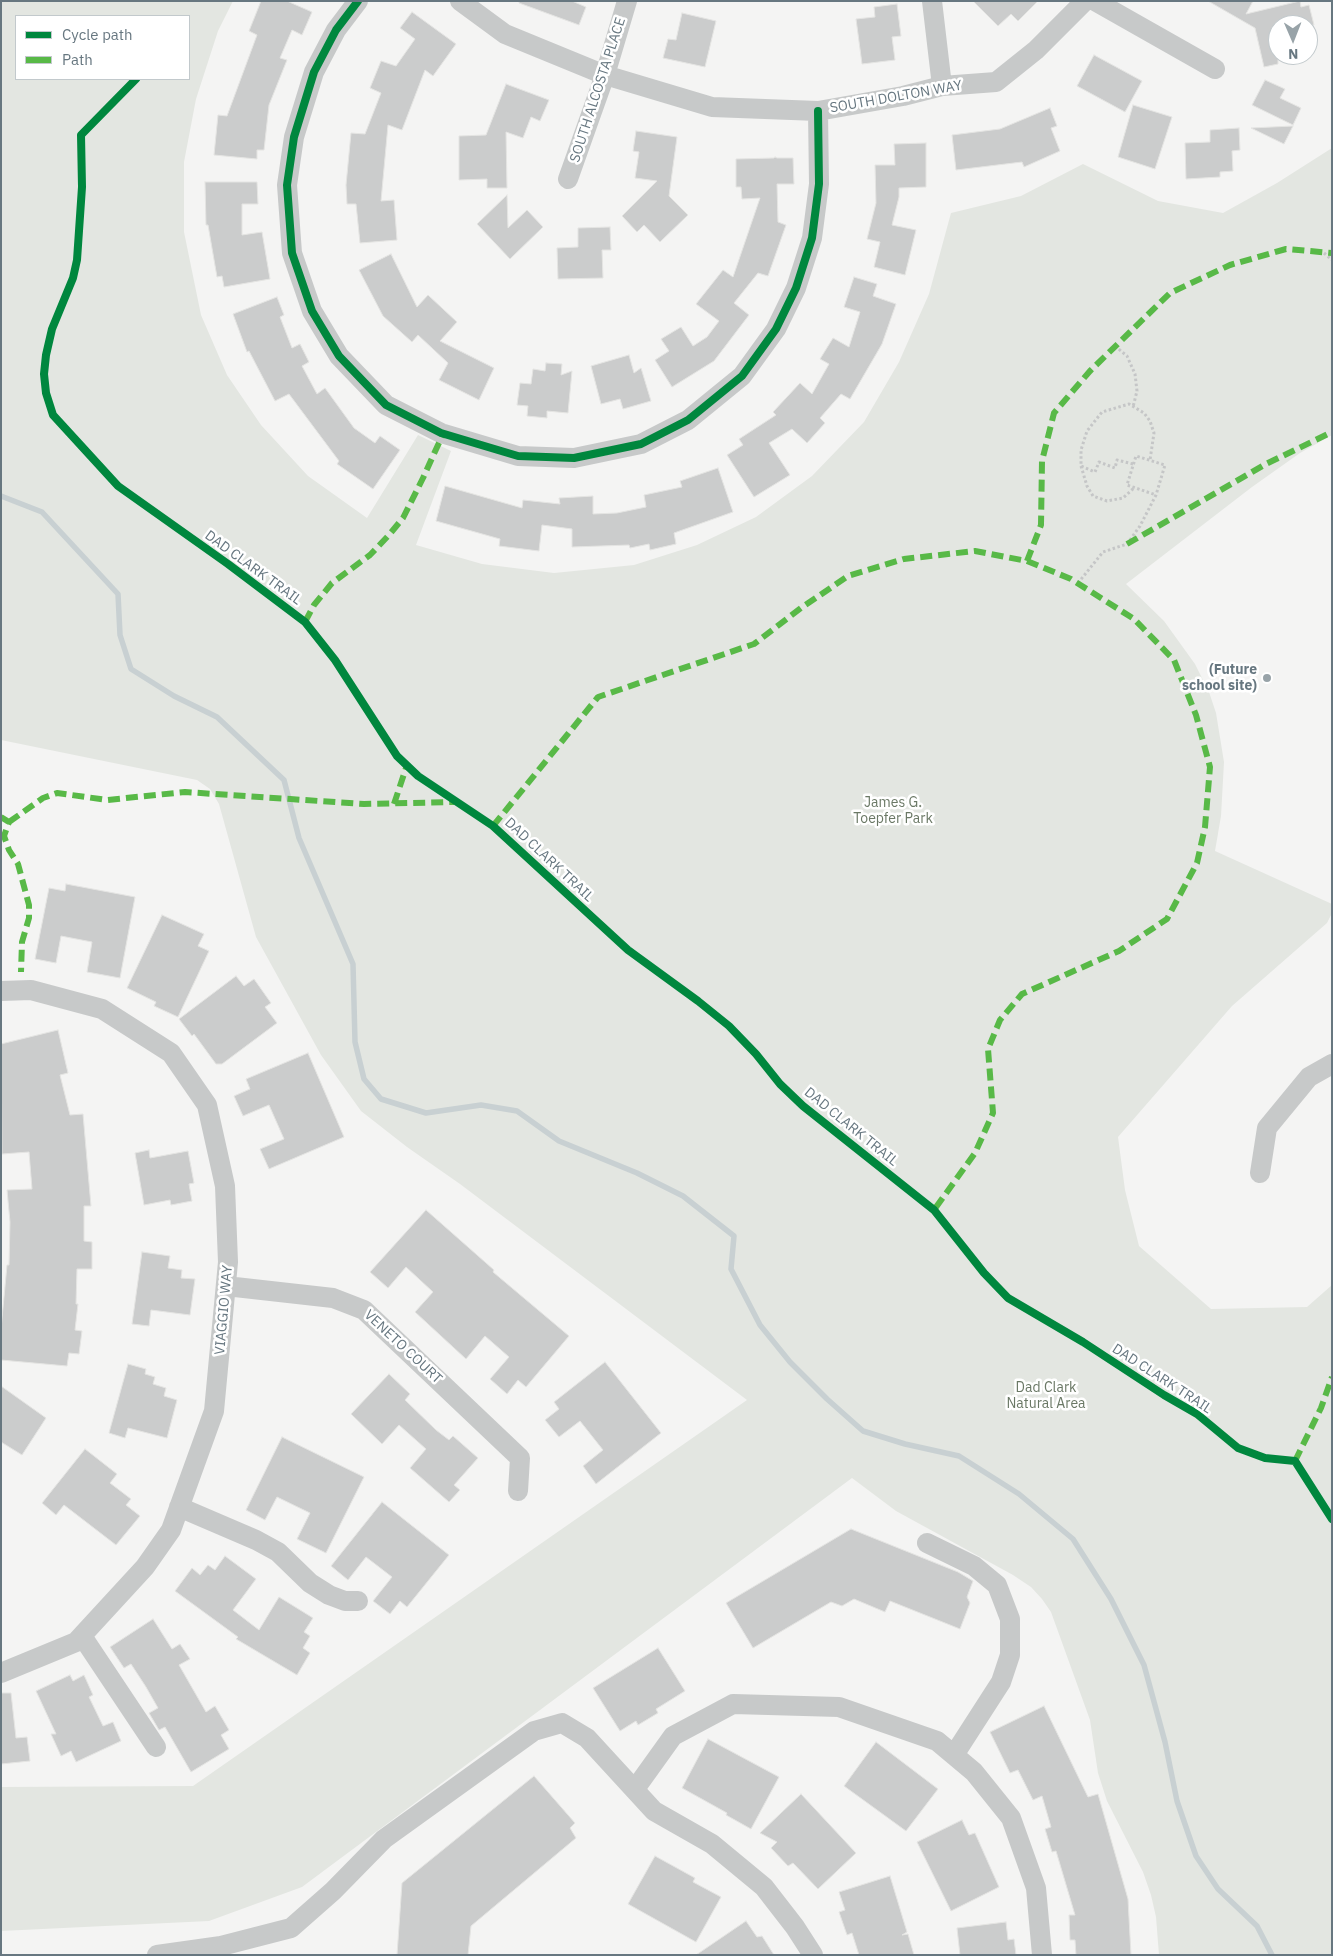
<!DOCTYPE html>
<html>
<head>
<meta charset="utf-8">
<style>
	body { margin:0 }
	#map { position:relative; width:1333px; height:1956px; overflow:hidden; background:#f4f4f3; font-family:"IBM Plex Sans",sans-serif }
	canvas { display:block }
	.frame { position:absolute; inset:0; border:2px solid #677780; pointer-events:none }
	.legend { position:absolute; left:15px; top:15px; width:175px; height:65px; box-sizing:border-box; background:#fff; border:1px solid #c2c9cc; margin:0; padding:6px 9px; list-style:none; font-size:15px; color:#677780 }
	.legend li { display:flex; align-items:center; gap:10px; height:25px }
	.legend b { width:25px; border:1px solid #c2c9cc }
	.north { position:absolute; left:1268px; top:15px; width:50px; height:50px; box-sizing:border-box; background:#fff; border:1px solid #c2c9cc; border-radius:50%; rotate:179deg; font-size:14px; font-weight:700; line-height:20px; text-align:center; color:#677780 }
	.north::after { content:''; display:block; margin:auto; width:18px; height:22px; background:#98a3a8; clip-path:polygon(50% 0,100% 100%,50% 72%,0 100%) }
</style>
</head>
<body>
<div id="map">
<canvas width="1333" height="1956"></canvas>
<div class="frame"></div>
<ul class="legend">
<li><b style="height:6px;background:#00873e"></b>Cycle path</li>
<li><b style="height:6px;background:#58b947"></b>Path</li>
</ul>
<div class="north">N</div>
</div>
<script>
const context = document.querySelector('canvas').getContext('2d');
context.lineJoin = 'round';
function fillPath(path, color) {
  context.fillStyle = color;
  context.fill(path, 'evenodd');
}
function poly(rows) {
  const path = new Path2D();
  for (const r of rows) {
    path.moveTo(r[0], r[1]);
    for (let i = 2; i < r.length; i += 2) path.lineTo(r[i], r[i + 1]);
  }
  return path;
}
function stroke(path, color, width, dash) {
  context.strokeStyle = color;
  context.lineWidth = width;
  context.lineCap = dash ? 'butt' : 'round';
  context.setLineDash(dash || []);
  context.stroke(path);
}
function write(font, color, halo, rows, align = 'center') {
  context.font = font + ' "IBM Plex Sans",sans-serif';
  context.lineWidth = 5;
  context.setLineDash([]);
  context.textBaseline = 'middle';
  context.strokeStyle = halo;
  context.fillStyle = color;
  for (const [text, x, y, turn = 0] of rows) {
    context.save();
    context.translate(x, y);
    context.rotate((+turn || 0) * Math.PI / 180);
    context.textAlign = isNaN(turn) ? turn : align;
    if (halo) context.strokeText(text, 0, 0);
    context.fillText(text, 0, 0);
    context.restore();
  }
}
fillPath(poly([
	[1,1,233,1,218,31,196,99,184,162,184,232,201,315,227,375,261,425,308,476,367,518,418,435,451,451,416,545,482,564,554,573,634,565,697,545,756,517,812,476,864,422,899,362,929,294,951,213,1021,196,1083,164,1158,201,1223,213,1277,183,1332,148,1332,435,1300,453,1252,487,1126,584,1164,621,1195,664,1209,692,1216,713,1224,762,1221,816,1215,851,1332,904,1332,913,1327,923,1232,1006,1118,1137,1125,1190,1139,1246,1211,1309,1307,1307,1332,1285,1332,1955,1159,1955,1156,1917,1151,1895,1143,1872,1107,1801,1098,1773,1090,1720,1051,1612,1042,1599,1031,1587,1013,1575,896,1511,852,1478,302,1887,209,1921,1,1931,1,1787,193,1786,747,1400,460,1184,407,1147,361,1111,321,1055,256,937,219,804,210,789,197,780,1,740],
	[16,16,189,16,189,79,16,79]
]), '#e3e6e1');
stroke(poly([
	[1,496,42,512,118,594,120,635,131,669,174,696,217,717,284,780,299,838,353,964,355,1042,364,1079,381,1099,426,1113,481,1105,517,1111,559,1141,637,1173,683,1196,734,1236,731,1269,760,1325,790,1362,827,1399,863,1431,905,1444,959,1456,1019,1494,1073,1539,1111,1599,1144,1665,1165,1742,1177,1801,1196,1856,1218,1889,1257,1926,1272,1955]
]), '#c8d0d2', 5.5);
const building = poly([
	[261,1,287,1,312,12,302,35,292,30,280,58,287,60,269,105,264,150,257,150,257,159,214,155,218,115,227,116,257,35,249,31,261,1],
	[519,1,572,1,586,7,579,25,519,3,519,1],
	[973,1,1038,1,1018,21,1011,14,998,26,973,1],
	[1208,1,1253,1,1246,14,1300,1,1301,7,1309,5,1314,25,1278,25,1278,64,1264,67,1255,28,1208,1],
	[897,4,901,36,892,37,895,60,862,64,856,19,875,17,874,7,897,4],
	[412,12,456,44,433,76,425,70,402,130,388,125,381,201,394,200,397,240,360,243,356,204,347,204,346,185,351,133,365,134,381,93,370,88,381,61,396,66,415,39,400,28,412,12],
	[682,13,716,21,705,67,663,58,668,39,676,40,682,13],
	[1094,55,1142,81,1125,112,1077,86,1094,55],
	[1265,80,1285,89,1280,98,1301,108,1293,125,1252,105,1265,80],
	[506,84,549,100,540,121,531,117,523,138,506,132,507,188,487,188,487,179,459,180,459,136,486,135,506,84],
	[1133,105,1172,117,1155,169,1118,157,1133,105],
	[1050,108,1057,126,1051,128,1060,151,1024,167,1022,162,956,170,952,135,1000,129,1050,108],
	[1293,126,1284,144,1251,128,1293,126],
	[1239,128,1240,150,1232,151,1233,171,1220,172,1220,177,1186,179,1185,143,1210,142,1210,130,1239,128],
	[636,131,677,137,669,196,688,215,660,242,644,225,637,232,622,216,657,181,635,178,639,152,633,151,636,131],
	[926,143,926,187,899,188,899,197,892,225,916,230,905,275,874,267,880,242,867,239,876,203,875,165,895,165,894,144,926,143],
	[775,157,777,158,793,158,794,184,777,184,778,222,786,225,768,276,758,273,734,303,749,315,714,361,672,387,655,360,669,351,661,339,681,327,693,346,707,337,719,321,696,304,723,270,733,277,760,198,742,199,741,187,736,187,736,159,774,158,775,157],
	[205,182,257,182,258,204,242,204,242,235,262,232,270,279,224,287,222,276,217,277,208,225,206,225,205,182],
	[507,195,508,228,527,210,543,227,510,259,477,224,507,195],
	[610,227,611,250,602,250,603,278,558,279,557,248,578,247,578,228,610,227],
	[391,254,417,307,428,295,457,322,440,341,494,368,479,400,439,380,448,363,418,335,412,342,383,316,359,270,391,254],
	[854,277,877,284,873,296,896,304,882,344,850,399,841,394,820,418,825,423,807,443,792,429,769,443,790,475,754,497,727,455,743,445,739,439,776,415,773,412,800,383,812,394,829,364,820,359,833,338,849,347,860,312,844,307,854,277],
	[277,297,284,315,280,317,292,348,300,344,309,362,302,366,317,394,325,388,354,428,375,443,380,436,400,450,373,489,337,464,339,461,289,394,275,401,249,351,247,352,233,314,277,297],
	[629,355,634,373,641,368,651,401,623,409,620,399,601,404,591,366,629,355],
	[546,363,562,364,561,375,572,371,568,413,547,411,547,418,527,416,528,406,517,405,520,383,531,384,533,369,545,371,546,363],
	[718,468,733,512,674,533,676,544,650,550,649,544,630,548,629,545,572,547,572,529,542,525,539,551,499,546,500,539,436,521,445,486,522,508,523,500,560,504,559,498,593,496,593,514,617,513,646,507,644,495,682,487,680,481,718,468],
	[66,884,135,897,120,978,87,972,92,942,61,936,56,963,35,959,49,888,65,891,66,884],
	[162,915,204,934,198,946,209,951,178,1017,154,1006,156,1002,127,988,162,915],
	[236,976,244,986,254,979,271,1003,265,1007,277,1023,222,1064,216,1064,194,1034,192,1036,179,1019,236,976],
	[58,1030,68,1073,60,1075,70,1115,83,1114,91,1206,84,1206,84,1241,92,1242,92,1269,77,1269,76,1304,78,1304,75,1330,82,1331,79,1354,69,1353,67,1366,1,1360,1,1329,7,1265,9,1265,10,1222,7,1190,32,1189,29,1152,2,1154,1,1044,58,1030],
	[308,1053,344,1137,269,1169,260,1149,284,1139,269,1105,243,1116,234,1096,250,1089,246,1079,308,1053],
	[149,1150,150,1158,188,1151,194,1183,189,1184,192,1201,171,1205,170,1200,144,1205,135,1153,149,1150],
	[426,1210,494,1270,493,1272,569,1336,526,1387,518,1380,507,1394,490,1379,509,1357,485,1336,466,1359,415,1312,433,1292,406,1267,388,1288,370,1272,426,1210],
	[142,1252,170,1256,168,1268,182,1270,181,1278,195,1279,190,1315,151,1310,149,1326,132,1324,142,1252],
	[605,1362,661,1433,596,1484,583,1466,603,1450,580,1421,559,1437,545,1420,559,1409,554,1402,605,1362],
	[128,1364,146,1369,145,1374,155,1377,153,1384,166,1388,164,1396,177,1400,167,1438,128,1428,125,1438,109,1433,128,1364],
	[389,1374,410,1394,405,1400,436,1430,449,1440,453,1436,478,1458,454,1485,460,1490,449,1502,410,1468,426,1449,399,1425,382,1444,351,1414,389,1374],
	[1,1386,46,1418,22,1455,1,1442,1,1386],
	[282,1437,364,1477,326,1553,297,1539,310,1513,277,1497,265,1520,246,1510,282,1437],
	[85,1449,117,1474,110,1483,131,1499,126,1505,140,1516,116,1545,64,1505,56,1515,42,1503,85,1449],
	[382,1502,449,1555,407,1607,400,1601,390,1614,373,1601,392,1577,366,1557,348,1580,331,1566,382,1502],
	[851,1529,958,1572,973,1581,967,1597,970,1603,960,1629,890,1601,885,1612,854,1599,842,1606,831,1602,753,1648,726,1603,851,1529],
	[225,1556,256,1579,233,1610,259,1630,279,1597,313,1618,304,1632,310,1636,303,1648,310,1653,297,1675,236,1639,238,1637,175,1591,192,1568,200,1575,208,1565,215,1570,225,1556],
	[153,1619,172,1649,180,1644,190,1659,179,1665,206,1712,215,1706,229,1730,221,1735,229,1749,191,1772,165,1727,159,1730,149,1713,158,1708,146,1687,131,1664,124,1668,110,1647,153,1619],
	[658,1648,685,1691,656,1709,658,1713,638,1725,636,1721,620,1731,593,1688,658,1648],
	[70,1675,73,1681,84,1675,93,1695,89,1697,103,1726,113,1722,121,1741,76,1762,71,1751,61,1756,51,1734,56,1734,36,1691,70,1675],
	[1,1693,11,1693,16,1738,27,1737,30,1761,1,1764,1,1693],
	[1044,1706,1088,1797,1098,1794,1128,1899,1131,1955,1076,1955,1075,1940,1070,1940,1069,1915,1075,1915,1056,1851,1052,1852,1045,1829,1051,1827,1042,1796,1033,1800,1018,1770,1010,1773,990,1732,1044,1706],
	[708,1739,779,1777,751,1829,726,1815,727,1813,682,1788,708,1739],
	[876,1742,938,1789,906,1831,844,1786,876,1742],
	[534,1776,575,1823,570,1828,576,1838,471,1926,468,1955,397,1955,402,1883,534,1776],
	[801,1794,856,1853,818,1889,793,1863,788,1866,771,1848,777,1842,760,1833,801,1794],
	[962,1820,969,1835,975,1833,999,1887,951,1911,917,1842,962,1820],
	[655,1856,695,1878,693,1882,721,1897,696,1942,628,1904,655,1856],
	[890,1876,907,1932,902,1935,908,1934,914,1955,859,1955,852,1933,847,1935,839,1912,845,1910,839,1892,890,1876],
	[746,1921,757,1937,762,1936,774,1955,696,1955,746,1921],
	[1006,1922,1008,1940,1014,1939,1016,1955,960,1955,957,1928,1006,1922]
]);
fillPath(building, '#cbcccc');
stroke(building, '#e4e4e2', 1);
stroke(poly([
	[1324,253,1332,260],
	[1115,346,1127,356,1135,374,1137,391,1133,407],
	[1133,464,1117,460,1115,468,1099,462,1095,472,1081,466,1081,450,1087,431,1102,412,1129,404,1144,413,1150,421,1154,433,1150,460],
	[1081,466,1087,486,1093,496,1107,501,1123,498,1134,488],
	[1078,583,1103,552,1127,544,1140,526,1156,495,1165,465,1136,456,1127,485,1156,495]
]), '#c5c6c7', 3, [2.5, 2.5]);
stroke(poly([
	[358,1,336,30,314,72,294,137,287,185,292,253,312,311,339,356,386,405,441,433,518,456,574,458,641,444,688,420,742,376,776,329,796,288,812,238,819,184,818,111],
	[460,1,505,34,605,75,712,107,818,111,903,96,942,86,996,82,1036,50,1085,1],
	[932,1,942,86],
	[1095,1,1215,69],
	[568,179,605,75,627,1],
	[1,991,31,990,102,1009,171,1053,207,1105,225,1186,228,1262,214,1411,171,1530,145,1567,76,1642,1,1673],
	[1260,1173,1267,1128,1309,1077,1332,1064],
	[226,1286,333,1298,364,1310,520,1458,518,1491],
	[179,1507,256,1540,278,1552,310,1583,329,1595,345,1601,358,1601],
	[927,1543,974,1566,997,1585,1010,1619,1010,1655,1001,1682,954,1755],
	[82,1636,156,1747],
	[635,1789,673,1736,733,1704,839,1707,937,1741,974,1772,1011,1818,1036,1888,1042,1955],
	[157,1955,221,1946,291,1928,333,1891,384,1839,534,1731,562,1723,587,1738,654,1811,712,1844,764,1887,795,1927,813,1955]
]), '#c7c9c9', 20);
stroke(poly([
	[1127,544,1266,464,1332,432],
	[1027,561,1041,525,1042,461,1054,413,1090,371,1170,293,1230,265,1286,249,1332,253],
	[305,622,314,605,332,583,370,555,389,535,403,518,423,478,443,434],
	[394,804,407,765],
	[1,817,9,822,4,836,9,850,18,864,29,905,29,918,22,942,21,972],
	[9,822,43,798,57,793,107,800,185,792,364,804,454,802],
	[493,826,598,697,754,644,801,608,848,576,904,559,975,551,1027,561,1071,579,1134,619,1174,660,1196,715,1210,767,1205,827,1197,863,1167,919,1119,951,1022,994,1000,1020,988,1049,993,1113,975,1153,934,1210],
	[1295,1461,1321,1408,1332,1377]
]), '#58b947', 6, [12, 6]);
stroke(poly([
	[358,1,336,30,314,72,294,137,287,185,292,253,312,311,339,356,386,405,441,433,518,456,574,458,641,444,688,420,742,376,776,329,796,288,812,238,819,184,818,111],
	[136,79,81,135,82,187,77,260,73,278,52,329,46,355,44,374,46,393,53,415,118,486,228,564,305,622,335,660,397,756,418,776,493,826,628,950,698,1001,729,1026,756,1054,780,1084,803,1106,934,1210,984,1273,1008,1298,1083,1342,1164,1395,1197,1414,1238,1448,1265,1458,1295,1461,1332,1519]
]), '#00873e', 8);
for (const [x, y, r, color] of [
	[1267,678,5,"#98a3a8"]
]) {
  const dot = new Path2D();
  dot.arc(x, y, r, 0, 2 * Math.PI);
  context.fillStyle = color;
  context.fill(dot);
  stroke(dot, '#fff', 2);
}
write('14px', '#677780', '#fff', [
	["SOUTH ALCOSTA PLACE",598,90,-72],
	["SOUTH DOLTON WAY",896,97,-10],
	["DAD CLARK TRAIL",253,568,36],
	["DAD CLARK TRAIL",549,860,43],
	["DAD CLARK TRAIL",851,1127,39],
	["VIAGGIO WAY",224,1310,-85],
	["VENETO COURT",403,1347,43],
	["DAD CLARK TRAIL",1162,1379,33]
]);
write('bold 14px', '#677780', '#fff', [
	["(Future",1257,670],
	["school site)",1257,686]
], 'right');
write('14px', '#6a7865', '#fff', [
	["James G.",893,803],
	["Toepfer Park",893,819],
	["Dad Clark",1046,1388],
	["Natural Area",1046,1404]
]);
</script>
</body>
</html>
